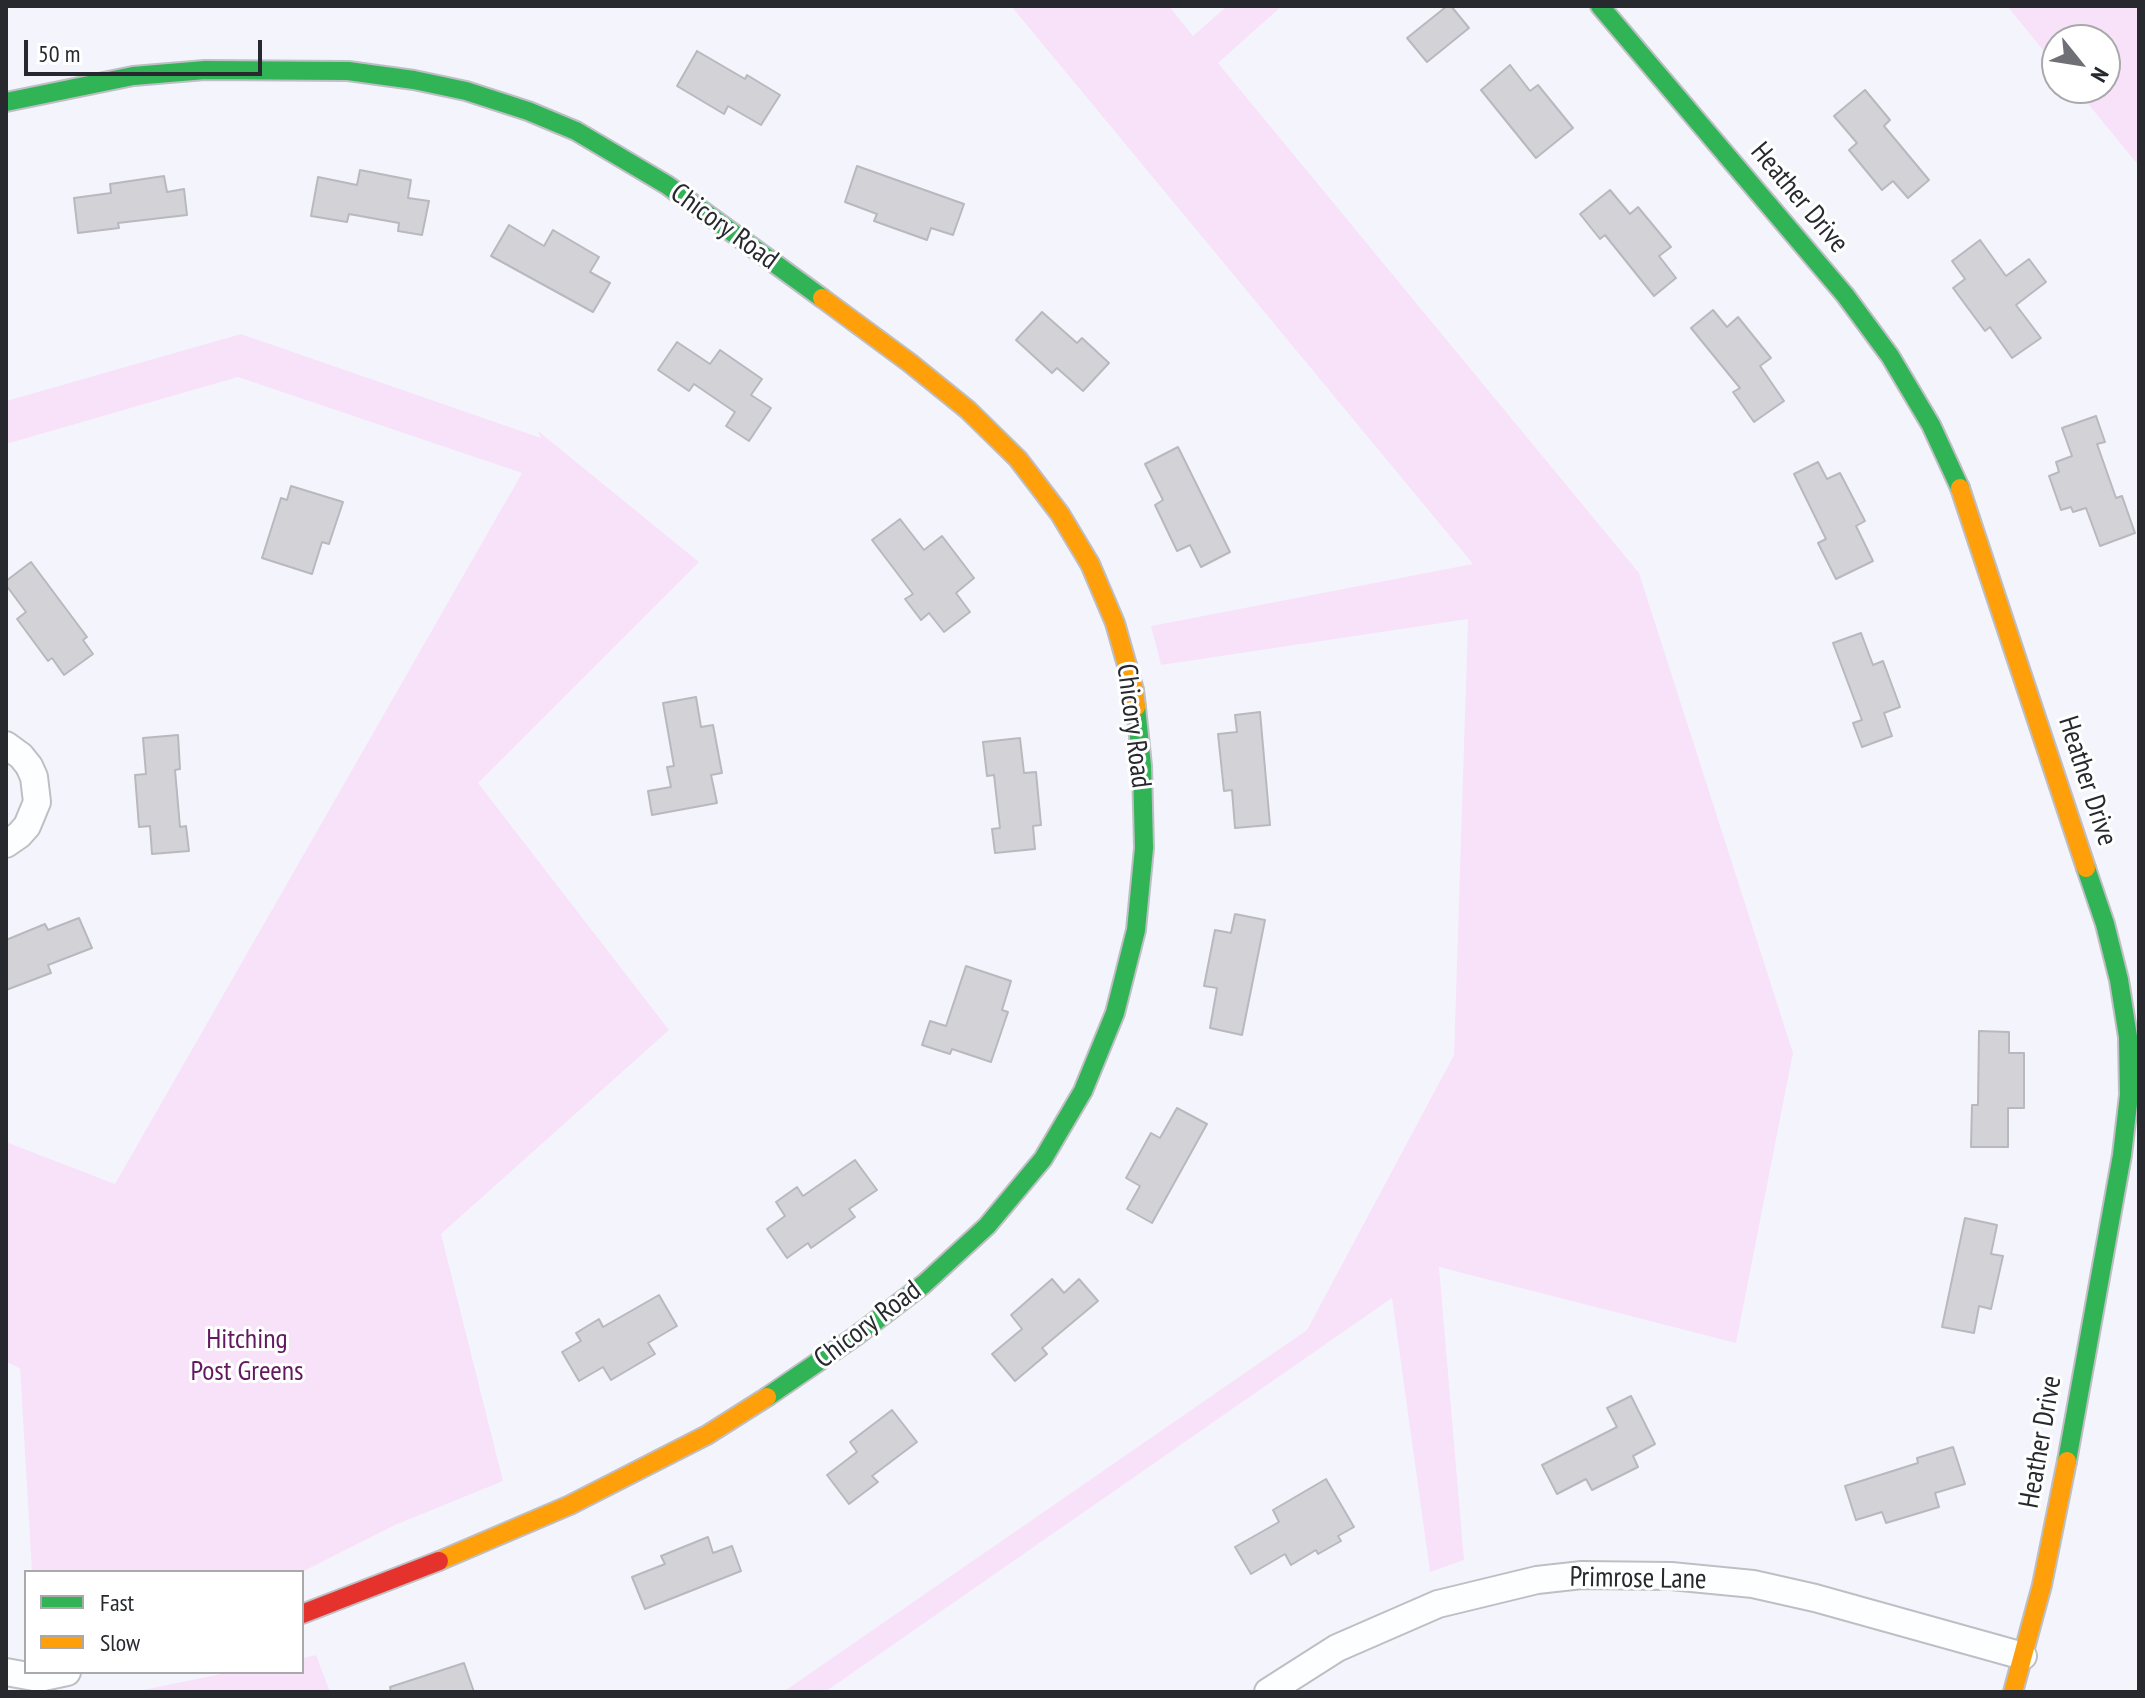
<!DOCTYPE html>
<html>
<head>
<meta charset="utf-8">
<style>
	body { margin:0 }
	#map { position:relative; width:2145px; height:1698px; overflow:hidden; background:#f4f5fc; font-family:"PT Sans Narrow",sans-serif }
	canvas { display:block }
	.frame { position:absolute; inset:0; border:8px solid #27292e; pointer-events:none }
	.legend { position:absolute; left:24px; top:1570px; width:280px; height:104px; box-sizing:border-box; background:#fff; border:2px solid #a9a9ab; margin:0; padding:10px 14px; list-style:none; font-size:24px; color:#27292e }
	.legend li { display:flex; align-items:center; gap:16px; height:40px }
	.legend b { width:40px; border:2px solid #a9a9ab }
	.north { position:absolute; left:2041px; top:24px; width:80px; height:80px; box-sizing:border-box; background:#fff; border:2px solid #a9a9ab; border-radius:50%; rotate:120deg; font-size:22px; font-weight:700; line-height:32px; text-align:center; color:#27292e }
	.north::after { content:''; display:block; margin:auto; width:28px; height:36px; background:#6f7076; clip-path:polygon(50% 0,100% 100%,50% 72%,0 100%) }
	.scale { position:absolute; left:24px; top:40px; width:238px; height:36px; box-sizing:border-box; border:4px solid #27292e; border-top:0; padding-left:10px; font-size:24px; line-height:28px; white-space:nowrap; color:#27292e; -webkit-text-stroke:6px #fff; paint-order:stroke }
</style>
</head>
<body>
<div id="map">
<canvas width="2145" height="1698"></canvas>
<div class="frame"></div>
<ul class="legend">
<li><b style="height:10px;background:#30b455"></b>Fast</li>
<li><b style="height:10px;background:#ff9f0a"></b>Slow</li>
</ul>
<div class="north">N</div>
<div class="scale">50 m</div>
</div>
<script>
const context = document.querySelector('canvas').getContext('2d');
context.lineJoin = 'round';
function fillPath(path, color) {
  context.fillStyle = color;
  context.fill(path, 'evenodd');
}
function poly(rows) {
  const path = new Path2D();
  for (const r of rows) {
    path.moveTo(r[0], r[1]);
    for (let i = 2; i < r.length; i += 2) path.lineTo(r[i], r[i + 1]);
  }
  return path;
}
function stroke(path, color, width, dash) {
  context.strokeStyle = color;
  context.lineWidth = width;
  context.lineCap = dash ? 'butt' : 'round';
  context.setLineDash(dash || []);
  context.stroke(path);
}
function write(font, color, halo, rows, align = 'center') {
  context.font = font + ' "PT Sans Narrow",sans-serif';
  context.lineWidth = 6;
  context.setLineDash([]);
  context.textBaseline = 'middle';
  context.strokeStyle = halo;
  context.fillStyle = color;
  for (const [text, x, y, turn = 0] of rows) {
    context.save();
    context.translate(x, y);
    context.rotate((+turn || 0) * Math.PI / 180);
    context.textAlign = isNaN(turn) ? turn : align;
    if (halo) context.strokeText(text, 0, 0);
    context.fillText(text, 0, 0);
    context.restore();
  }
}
fillPath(poly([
	[1011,6,1169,6,1193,36,1227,6,1282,6,1218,63,1639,573,1793,1053,1736,1343,1439,1267,1464,1560,1430,1572,1392,1298,825,1692,783,1692,1307,1330,1454,1055,1468,619,1161,665,1151,626,1473,564],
	[2007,6,2139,6,2139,166,2075,88,2105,88,2105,40,2057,40,2057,67],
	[241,334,541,438,538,431,699,562,478,783,669,1030,441,1234,503,1481,395,1525,302,1572,32,1572,20,1368,6,1362,6,1142,115,1184,522,473,238,377,6,444,6,401],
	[316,1655,330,1692,133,1692,231,1672,302,1672,302,1658]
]), '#f8e2fa');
const building = poly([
	[1447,6,1451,6,1469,28,1427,62,1407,38,1447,6],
	[697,51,745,79,747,75,780,95,761,125,728,106,724,114,677,86,697,51],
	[1510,65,1530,91,1538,85,1573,128,1536,158,1481,90,1510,65],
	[1865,90,1890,120,1884,126,1929,180,1908,198,1893,181,1882,190,1849,150,1857,143,1834,116,1865,90],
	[857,166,964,204,953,235,931,228,927,240,874,221,877,214,845,202,857,166],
	[360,170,411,180,408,198,429,201,422,235,398,231,399,223,349,214,347,222,311,216,318,177,357,185,360,170],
	[164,176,167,192,184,189,187,215,118,223,119,228,78,233,74,198,111,193,110,184,164,176],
	[1610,190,1630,214,1638,207,1671,247,1659,256,1676,278,1654,296,1605,235,1600,239,1580,214,1610,190],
	[509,225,544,246,553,230,599,257,590,272,610,283,593,312,491,256,509,225],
	[1980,240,2006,276,2029,259,2046,282,2016,305,2041,338,2012,358,1990,327,1985,331,1953,288,1965,279,1952,261,1980,240],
	[1713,310,1727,327,1738,317,1771,358,1760,366,1784,401,1754,422,1733,392,1740,388,1691,328,1713,310],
	[1042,312,1077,343,1082,338,1109,363,1083,391,1057,368,1052,373,1016,340,1042,312],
	[677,342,710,364,720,350,762,379,751,395,771,408,749,441,726,426,735,412,694,384,689,391,658,370,677,342],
	[2096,416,2105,442,2097,444,2116,498,2122,496,2135,533,2100,546,2086,508,2073,512,2071,507,2061,510,2049,476,2059,472,2056,462,2072,456,2062,428,2096,416],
	[1178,447,1230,552,1201,567,1190,545,1177,551,1155,505,1163,500,1145,464,1178,447],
	[1818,462,1827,479,1840,473,1865,521,1856,526,1873,561,1836,579,1818,543,1826,539,1794,474,1818,462],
	[291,486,343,502,329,544,322,542,312,574,262,558,281,498,287,500,291,486],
	[900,519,924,550,942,536,974,578,956,593,970,612,944,632,929,613,921,620,905,599,913,594,872,540,900,519],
	[31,562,87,637,83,640,93,654,64,675,52,658,48,661,17,619,26,612,6,585,6,581,31,562],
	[1861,633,1873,665,1883,661,1900,707,1884,713,1892,736,1862,747,1853,723,1862,720,1833,643,1861,633],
	[696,697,701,727,713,725,722,773,711,775,717,803,652,815,648,791,671,787,667,767,674,766,663,703,696,697],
	[1260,712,1270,825,1235,828,1232,790,1224,791,1218,734,1237,732,1235,715,1260,712],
	[178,735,180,769,175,770,180,827,186,826,189,851,152,854,150,826,139,827,135,775,146,774,143,738,178,735],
	[1020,738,1024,773,1036,772,1041,825,1033,826,1035,849,995,853,992,829,1000,828,994,775,987,776,983,742,1020,738],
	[1235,914,1265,920,1242,1035,1210,1028,1217,988,1204,986,1215,930,1231,933,1235,914],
	[79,918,92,948,48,965,51,973,6,990,6,940,45,924,48,930,79,918],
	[966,966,1011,981,1002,1010,1008,1012,991,1062,952,1049,950,1054,922,1045,930,1021,946,1026,966,966],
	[1979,1031,2009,1032,2009,1053,2024,1053,2024,1108,2008,1108,2008,1147,1971,1147,1972,1105,1978,1105,1979,1031],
	[1177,1108,1207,1124,1152,1223,1127,1209,1140,1186,1126,1178,1151,1133,1160,1138,1177,1108],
	[855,1160,877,1190,849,1209,855,1217,811,1248,808,1243,787,1258,767,1229,785,1216,776,1202,797,1187,803,1196,855,1160],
	[1965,1218,1997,1225,1991,1254,2003,1256,1991,1309,1979,1306,1974,1333,1942,1327,1965,1218],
	[1052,1279,1064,1293,1079,1279,1098,1301,1042,1348,1047,1354,1015,1381,992,1354,1022,1329,1011,1315,1052,1279],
	[659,1295,677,1326,648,1343,655,1354,611,1380,603,1367,579,1381,562,1352,581,1341,576,1333,599,1319,603,1327,659,1295],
	[1631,1396,1655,1444,1633,1456,1638,1467,1592,1490,1586,1479,1557,1494,1542,1465,1617,1427,1607,1408,1631,1396],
	[892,1410,917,1442,872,1476,878,1482,849,1504,827,1475,857,1452,850,1442,892,1410],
	[1953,1447,1965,1484,1935,1493,1939,1507,1886,1523,1882,1512,1856,1520,1845,1486,1918,1463,1917,1458,1953,1447],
	[1326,1479,1354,1527,1338,1536,1341,1541,1318,1554,1316,1550,1291,1565,1285,1554,1251,1574,1235,1547,1279,1522,1273,1510,1326,1479],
	[708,1537,713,1553,732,1546,741,1571,645,1609,632,1577,665,1564,661,1556,708,1537],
	[464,1663,474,1692,391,1692,390,1687,464,1663]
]);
fillPath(building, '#d2d2d7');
stroke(building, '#b9b8be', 2);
const street = poly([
	[6,745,21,756,29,766,34,777,37,802,27,826,19,835,6,844],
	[6,1672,39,1678,67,1672],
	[1268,1692,1337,1648,1438,1604,1537,1580,1582,1575,1671,1576,1753,1584,1815,1598,2023,1656]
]);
const fast = poly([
	[1600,6,1845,295,1890,356,1931,425,1960,488],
	[6,102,133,76,205,70,348,71,414,80,466,91,528,111,576,131,667,185,822,298],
	[767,1397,856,1336,924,1284,987,1226,1043,1159,1083,1091,1115,1013,1136,930,1144,848,1142,766,1136,707],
	[2067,1461,2122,1155,2129,1095,2128,1037,2119,980,2105,924,2086,868]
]);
const slow = poly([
	[822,298,910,363,968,410,1018,459,1060,514,1090,564,1115,623,1134,690,1136,707],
	[1960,488,2086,868],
	[439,1561,570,1505,707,1435,767,1397],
	[2013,1692,2042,1585,2067,1461]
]);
const jam = poly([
	[302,1614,439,1561]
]);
stroke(street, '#bebfc4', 30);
stroke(fast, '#bebfc4', 22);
stroke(slow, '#bebfc4', 22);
stroke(jam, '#bebfc4', 22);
stroke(street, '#fdfeff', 26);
stroke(fast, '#30b455', 18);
stroke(slow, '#ff9f0a', 18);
stroke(jam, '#e5322d', 18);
write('28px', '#27292e', '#fff', [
	["Heather Drive",1799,198,50],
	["Chicory Road",724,227,36],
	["Chicory Road",1133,726,83],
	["Heather Drive",2087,781,72],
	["Chicory Road",868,1325,-37],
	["Heather Drive",2041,1442,-80],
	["Primrose Lane",1638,1579,1]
]);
write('28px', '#62195f', '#fff', [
	["Hitching",247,1340],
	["Post Greens",247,1372]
]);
</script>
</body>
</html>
